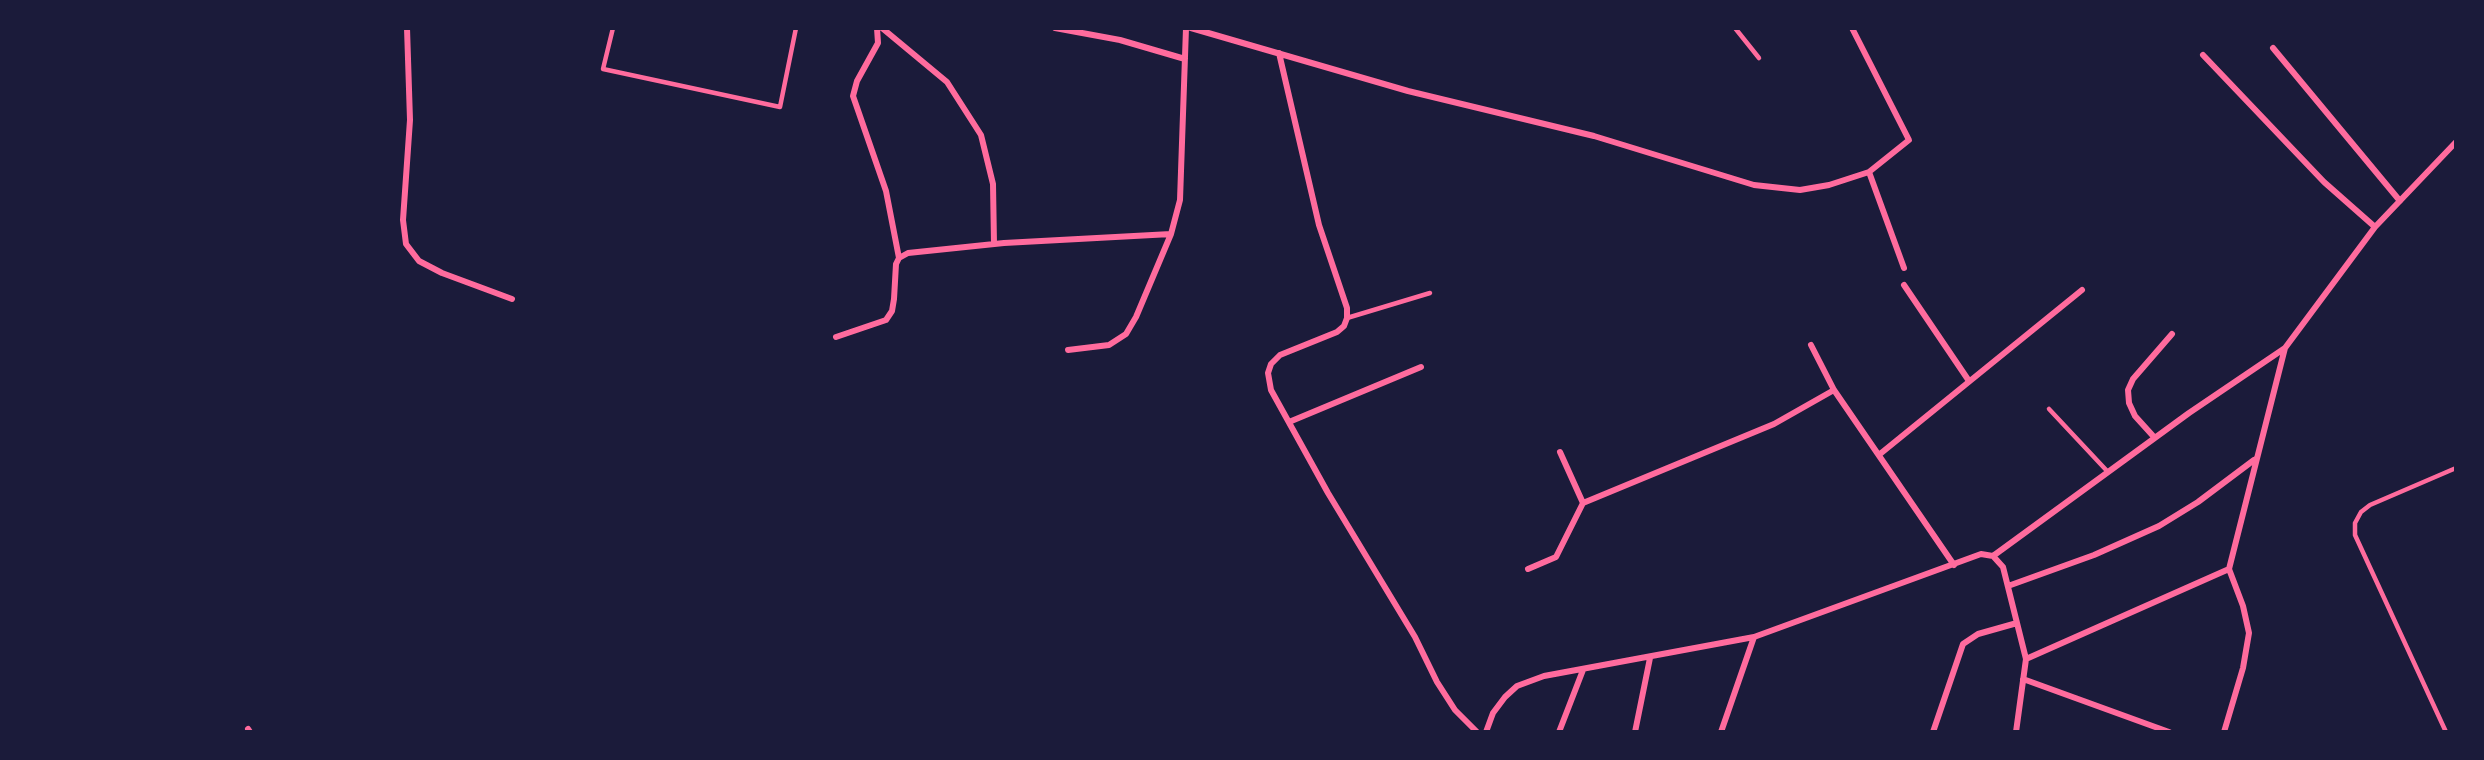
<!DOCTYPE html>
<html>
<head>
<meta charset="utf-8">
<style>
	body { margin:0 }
	#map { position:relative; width:2484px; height:760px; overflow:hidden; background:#1b1b3a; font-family:Signika,sans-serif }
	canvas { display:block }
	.frame { position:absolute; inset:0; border:30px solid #1b1b3a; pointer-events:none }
</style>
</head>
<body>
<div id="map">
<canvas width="2484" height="760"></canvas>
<div class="frame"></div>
</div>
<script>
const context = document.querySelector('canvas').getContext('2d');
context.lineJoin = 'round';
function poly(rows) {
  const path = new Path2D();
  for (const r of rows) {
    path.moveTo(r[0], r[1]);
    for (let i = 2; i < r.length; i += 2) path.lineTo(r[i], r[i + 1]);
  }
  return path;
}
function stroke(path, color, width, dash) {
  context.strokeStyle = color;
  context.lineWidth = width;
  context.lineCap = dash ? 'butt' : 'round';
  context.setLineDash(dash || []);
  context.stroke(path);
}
stroke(poly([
	[613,28,603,69,780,107,796,28],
	[1735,28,1759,58],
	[1347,318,1430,293],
	[2049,409,2108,472],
	[2446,732,2355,535,2355,523,2361,512,2370,505,2456,468]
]), '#ff6b9d', 4.5);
stroke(poly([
	[407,28,410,120,403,220,406,244,419,261,442,273,512,299],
	[877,28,878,43,857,81,853,96,886,191,899,258],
	[882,28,947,82,981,135,993,184,994,244],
	[1055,28,1120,40,1185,59],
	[1191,28,1408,91,1594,136,1754,185,1800,190,1829,185,1869,172,1909,140,1852,28],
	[2273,48,2400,201],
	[1279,53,1319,225,1347,308,1347,318,1344,326,1337,332,1280,355,1271,364,1268,373,1271,390,1328,493,1415,637,1437,682,1455,710,1477,732],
	[2203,55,2324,182,2375,227],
	[1869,172,1904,268],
	[1904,285,1969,381],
	[836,337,886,320,892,311,894,299,896,264,899,258,908,253,1004,243,1171,234],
	[1811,345,1834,390,1954,565],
	[1068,350,1109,345,1126,334,1136,317,1171,234,1180,200,1186,28],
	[1289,422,1421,367],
	[2154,437,2135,416,2129,403,2128,390,2133,379,2172,334],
	[1560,452,1583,503],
	[1880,454,2082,290],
	[1993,556,2189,413,2285,348,2375,227,2456,142],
	[1528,569,1556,557,1583,503,1774,424,1834,390],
	[2008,586,2094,555,2159,526,2198,502,2254,460],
	[2026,659,2229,569],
	[2023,679,2169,732],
	[248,729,250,732],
	[1486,732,1493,713,1505,697,1517,686,1544,676,1754,637,1981,554,1993,556,2003,567,2026,659,2016,732],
	[1559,732,1583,670],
	[1635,732,1650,658],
	[1721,732,1754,637],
	[1933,732,1963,644,1978,634,2017,623],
	[2224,732,2243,668,2249,633,2243,606,2229,569,2285,348]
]), '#ff6b9d', 6);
</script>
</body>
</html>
